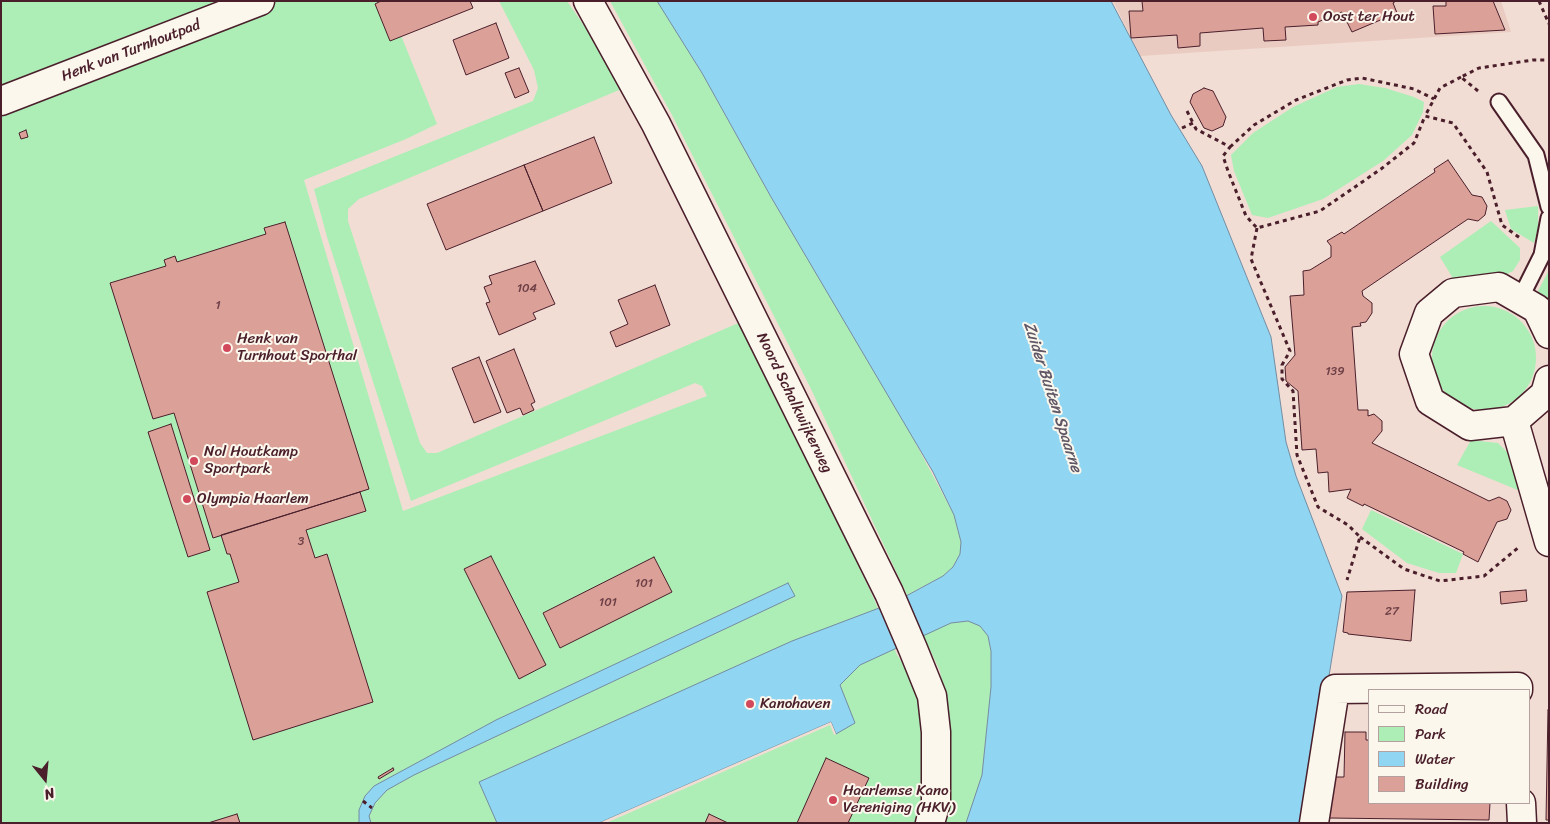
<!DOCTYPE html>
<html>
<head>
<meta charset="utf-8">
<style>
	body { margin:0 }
	#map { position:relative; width:1550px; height:824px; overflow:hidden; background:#f1ddd3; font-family:Sriracha,sans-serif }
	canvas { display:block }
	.frame { position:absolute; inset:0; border:2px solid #4a1f2b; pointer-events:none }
	.legend { position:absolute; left:1368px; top:689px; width:162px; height:115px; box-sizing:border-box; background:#fbf7ec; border:1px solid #b4a19f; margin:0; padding:6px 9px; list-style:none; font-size:15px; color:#4a1f2b }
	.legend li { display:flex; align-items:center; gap:10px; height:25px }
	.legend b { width:25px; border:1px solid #b4a19f }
	.north { position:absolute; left:20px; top:754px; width:50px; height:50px; -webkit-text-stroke:4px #fbf7ec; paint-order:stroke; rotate:163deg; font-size:14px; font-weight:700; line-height:20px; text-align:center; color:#4a1f2b }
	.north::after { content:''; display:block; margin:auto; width:18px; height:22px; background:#4a1f2b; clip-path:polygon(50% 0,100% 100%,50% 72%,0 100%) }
</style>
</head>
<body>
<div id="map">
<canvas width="1550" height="824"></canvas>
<div class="frame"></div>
<ul class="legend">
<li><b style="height:6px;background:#fbf7ec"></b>Road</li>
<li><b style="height:14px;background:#adeeb7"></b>Park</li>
<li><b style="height:14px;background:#90d5f1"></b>Water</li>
<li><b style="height:14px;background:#dba199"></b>Building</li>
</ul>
<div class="north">N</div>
</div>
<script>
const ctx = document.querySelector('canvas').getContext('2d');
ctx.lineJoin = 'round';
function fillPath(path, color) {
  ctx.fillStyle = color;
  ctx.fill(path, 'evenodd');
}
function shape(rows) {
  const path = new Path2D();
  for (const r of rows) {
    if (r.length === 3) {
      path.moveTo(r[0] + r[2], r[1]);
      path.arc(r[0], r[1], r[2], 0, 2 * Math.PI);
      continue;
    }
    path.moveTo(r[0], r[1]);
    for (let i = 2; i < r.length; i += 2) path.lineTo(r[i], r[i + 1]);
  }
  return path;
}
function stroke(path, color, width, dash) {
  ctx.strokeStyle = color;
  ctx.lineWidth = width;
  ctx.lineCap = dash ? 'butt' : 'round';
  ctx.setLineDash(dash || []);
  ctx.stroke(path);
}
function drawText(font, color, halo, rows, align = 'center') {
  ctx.font = font + ' Sriracha,sans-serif';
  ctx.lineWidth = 4;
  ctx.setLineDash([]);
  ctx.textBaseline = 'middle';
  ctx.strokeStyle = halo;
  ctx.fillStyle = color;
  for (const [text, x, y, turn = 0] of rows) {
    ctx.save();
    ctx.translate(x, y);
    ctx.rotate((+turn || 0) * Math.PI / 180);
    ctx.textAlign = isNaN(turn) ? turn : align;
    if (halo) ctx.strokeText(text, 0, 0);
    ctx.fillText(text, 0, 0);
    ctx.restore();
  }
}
fillPath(shape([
	[1113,1,1501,1,1511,32,1140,56]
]), '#eacbc2');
fillPath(shape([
	[1,1,387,1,437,124,406,139,304,180,403,511,707,396,702,386,695,383,411,501,327,237,314,189,533,101,538,88,534,70,499,1,567,1,614,69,624,88,359,199,348,209,348,221,420,443,427,453,437,453,743,321,874,599,897,655,926,697,927,823,1,823],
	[610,1,657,1,659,3,702,73,771,197,909,431,954,515,961,542,960,554,953,567,943,576,907,595,811,389,672,115],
	[1359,84,1385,88,1414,97,1424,102,1423,112,1412,135,1383,161,1323,199,1268,218,1252,215,1234,171,1231,155,1253,133,1293,107,1337,87],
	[1538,206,1538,228,1534,243,1511,229,1505,210],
	[1491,221,1520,248,1520,260,1513,271,1503,276,1454,280,1440,257],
	[1549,270,1549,306,1537,293],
	[1484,358,52],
	[1471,440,1498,443,1518,463,1520,491,1457,465],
	[1371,510,1463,554,1456,573,1439,573,1407,563,1362,529],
	[969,621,980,626,988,636,991,651,991,687,982,775,966,823,944,823,950,793,950,754,947,713,940,671,923,635,951,623]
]), '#adeeb7');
const water = shape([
	[657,1,1111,1,1171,115,1202,166,1271,337,1286,442,1296,476,1342,596,1305,823,966,823,982,775,991,687,991,651,988,636,980,626,968,621,951,623,860,665,840,685,855,723,836,734,831,722,599,823,497,823,479,782,792,641,895,602,943,576,953,567,960,554,961,542,954,515,933,472,771,197,702,73,657,1],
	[788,583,795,596,414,775,387,790,375,803,369,816,371,823,359,823,359,810,365,796,374,786,496,720,788,583]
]);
fillPath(water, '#90d5f1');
stroke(water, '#748ca2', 1);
fillPath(shape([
	[831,722,836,734,834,735,830,725,606,823,599,823]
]), '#f1ddd3');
const building = shape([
	[381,1,470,1,473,8,390,41,375,4,381,1],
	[1142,1,1396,1,1393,3,1397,13,1352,32,1342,12,1318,22,1318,25,1285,27,1286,40,1264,41,1263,28,1200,33,1200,46,1178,48,1177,35,1131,38,1129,11,1143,11,1142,1],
	[1446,1,1493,1,1505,30,1435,34,1433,6,1446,6,1446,1],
	[496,23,509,58,466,75,453,40,496,23],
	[519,68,529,92,515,98,505,73,519,68],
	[1204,88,1213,91,1226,117,1223,126,1212,131,1204,128,1190,102,1193,94,1204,88],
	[26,130,28,137,21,139,19,133,26,130],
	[594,137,612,183,543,211,524,165,594,137],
	[1448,160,1472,195,1482,197,1487,206,1485,215,1478,221,1468,219,1362,291,1363,296,1372,303,1372,313,1366,322,1360,323,1361,326,1352,327,1358,410,1368,410,1368,416,1374,414,1382,421,1382,431,1372,443,1489,501,1499,497,1507,501,1511,510,1507,519,1497,522,1478,562,1463,554,1464,552,1364,504,1363,506,1347,498,1351,489,1329,492,1328,472,1318,473,1316,449,1302,450,1298,391,1286,381,1285,367,1295,355,1290,296,1304,295,1303,271,1310,270,1331,257,1331,246,1327,241,1342,232,1344,234,1435,172,1434,169,1448,160],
	[524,165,543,211,446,250,427,204,524,165],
	[285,222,369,489,213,538,174,413,153,419,110,283,166,266,164,260,175,256,177,262,266,234,264,228,285,222],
	[535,261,555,304,533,313,536,319,499,335,486,303,490,302,484,287,492,284,489,276,535,261],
	[655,285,670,325,616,347,610,332,628,324,618,300,655,285],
	[514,349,535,402,531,404,534,410,523,415,520,408,507,413,486,361,514,349],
	[479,357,501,412,474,423,452,368,479,357],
	[171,424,210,550,188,557,148,432,171,424],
	[360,492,366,511,306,530,315,558,327,554,373,702,253,740,207,592,239,582,230,554,227,554,221,535,360,492],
	[491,556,546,665,519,679,464,569,491,556],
	[654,557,672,592,560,648,543,613,654,557],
	[1415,590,1411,641,1348,634,1348,633,1343,632,1347,592,1415,590],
	[1526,590,1527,601,1501,604,1500,592,1526,590],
	[1548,710,1549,710,1549,820,1546,820,1548,710],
	[1345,732,1366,732,1366,740,1369,740,1369,803,1490,803,1489,820,1329,818,1329,777,1344,777,1345,732],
	[826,758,869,778,848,823,797,823,826,758],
	[393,768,394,770,379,779,378,777,393,768],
	[237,814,240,823,208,823,237,814],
	[709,814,728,823,705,823,709,814]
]);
fillPath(building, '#dba199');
stroke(building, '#4a1f2b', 1);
const lane = shape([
	[1499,102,1536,155,1549,207],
	[1520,299,1542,255,1549,218]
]);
const street = shape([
	[588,1,656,124,889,593,913,649,932,696,936,732,936,802,930,823],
	[1,101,260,1],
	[1549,334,1537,309,1499,287,1453,293,1429,313,1414,354,1430,401,1470,426,1514,421,1545,394,1549,380],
	[1514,421,1549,542],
	[1521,803,1522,823],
	[1314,823,1335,689,1518,687,1518,690]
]);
stroke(lane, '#4a1f2b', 19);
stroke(street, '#4a1f2b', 31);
stroke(shape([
	[1539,1,1549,24],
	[1461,77,1440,88,1425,116,1453,123,1487,172,1502,225,1520,238],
	[1478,91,1461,77,1479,68,1533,60,1549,60],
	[1187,111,1193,123],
	[1182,128,1193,123,1196,129,1230,147,1223,156,1228,171,1246,216,1257,228,1320,211,1381,169,1414,143,1425,116],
	[1230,147,1254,125,1296,100,1347,80,1362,78,1414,89,1434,99],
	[1257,228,1251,259,1290,351,1282,365,1282,379,1293,391,1297,455,1318,507,1348,525,1360,537,1347,580],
	[1360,537,1404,569,1440,581,1484,576,1519,547],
	[363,801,372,808]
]), '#4a1f2b', 3, [4, 4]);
stroke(lane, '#fbf7ec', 15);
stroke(street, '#fbf7ec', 28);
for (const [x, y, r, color] of [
	[1313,17,5,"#d1495b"],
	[227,348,5,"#d1495b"],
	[194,461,5,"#d1495b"],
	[187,499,5,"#d1495b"],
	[750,704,5,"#d1495b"],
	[833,800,5,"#d1495b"]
]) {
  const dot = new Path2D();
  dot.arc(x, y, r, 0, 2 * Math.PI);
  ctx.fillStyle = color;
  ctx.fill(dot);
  stroke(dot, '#fbf7ec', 2);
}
drawText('12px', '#6e4046', null, [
	["104",527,289],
	["1",218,306],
	["139",1335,372],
	["3",301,542],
	["101",644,584],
	["101",608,603],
	["27",1392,612]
]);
drawText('15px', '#4a1f2b', '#fbf7ec', [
	["Oost ter Hout",1323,17],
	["Henk van",237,339],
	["Turnhout Sporthal",237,356],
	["Nol Houtkamp",204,452],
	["Sportpark",204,469],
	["Olympia Haarlem",197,499],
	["Kanohaven",760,704],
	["Haarlemse Kano",843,791],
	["Vereniging (HKV)",843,808]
], 'left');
drawText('15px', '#4a1f2b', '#fbf7ec', [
	["Henk van Turnhoutpad",131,51,-21],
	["Noord Schalkwijkerweg",794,403,64]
]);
drawText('italic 16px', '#5f5666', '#fbf7ec', [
	["Zuider Buiten Spaarne",1052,397,72]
]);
</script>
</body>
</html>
